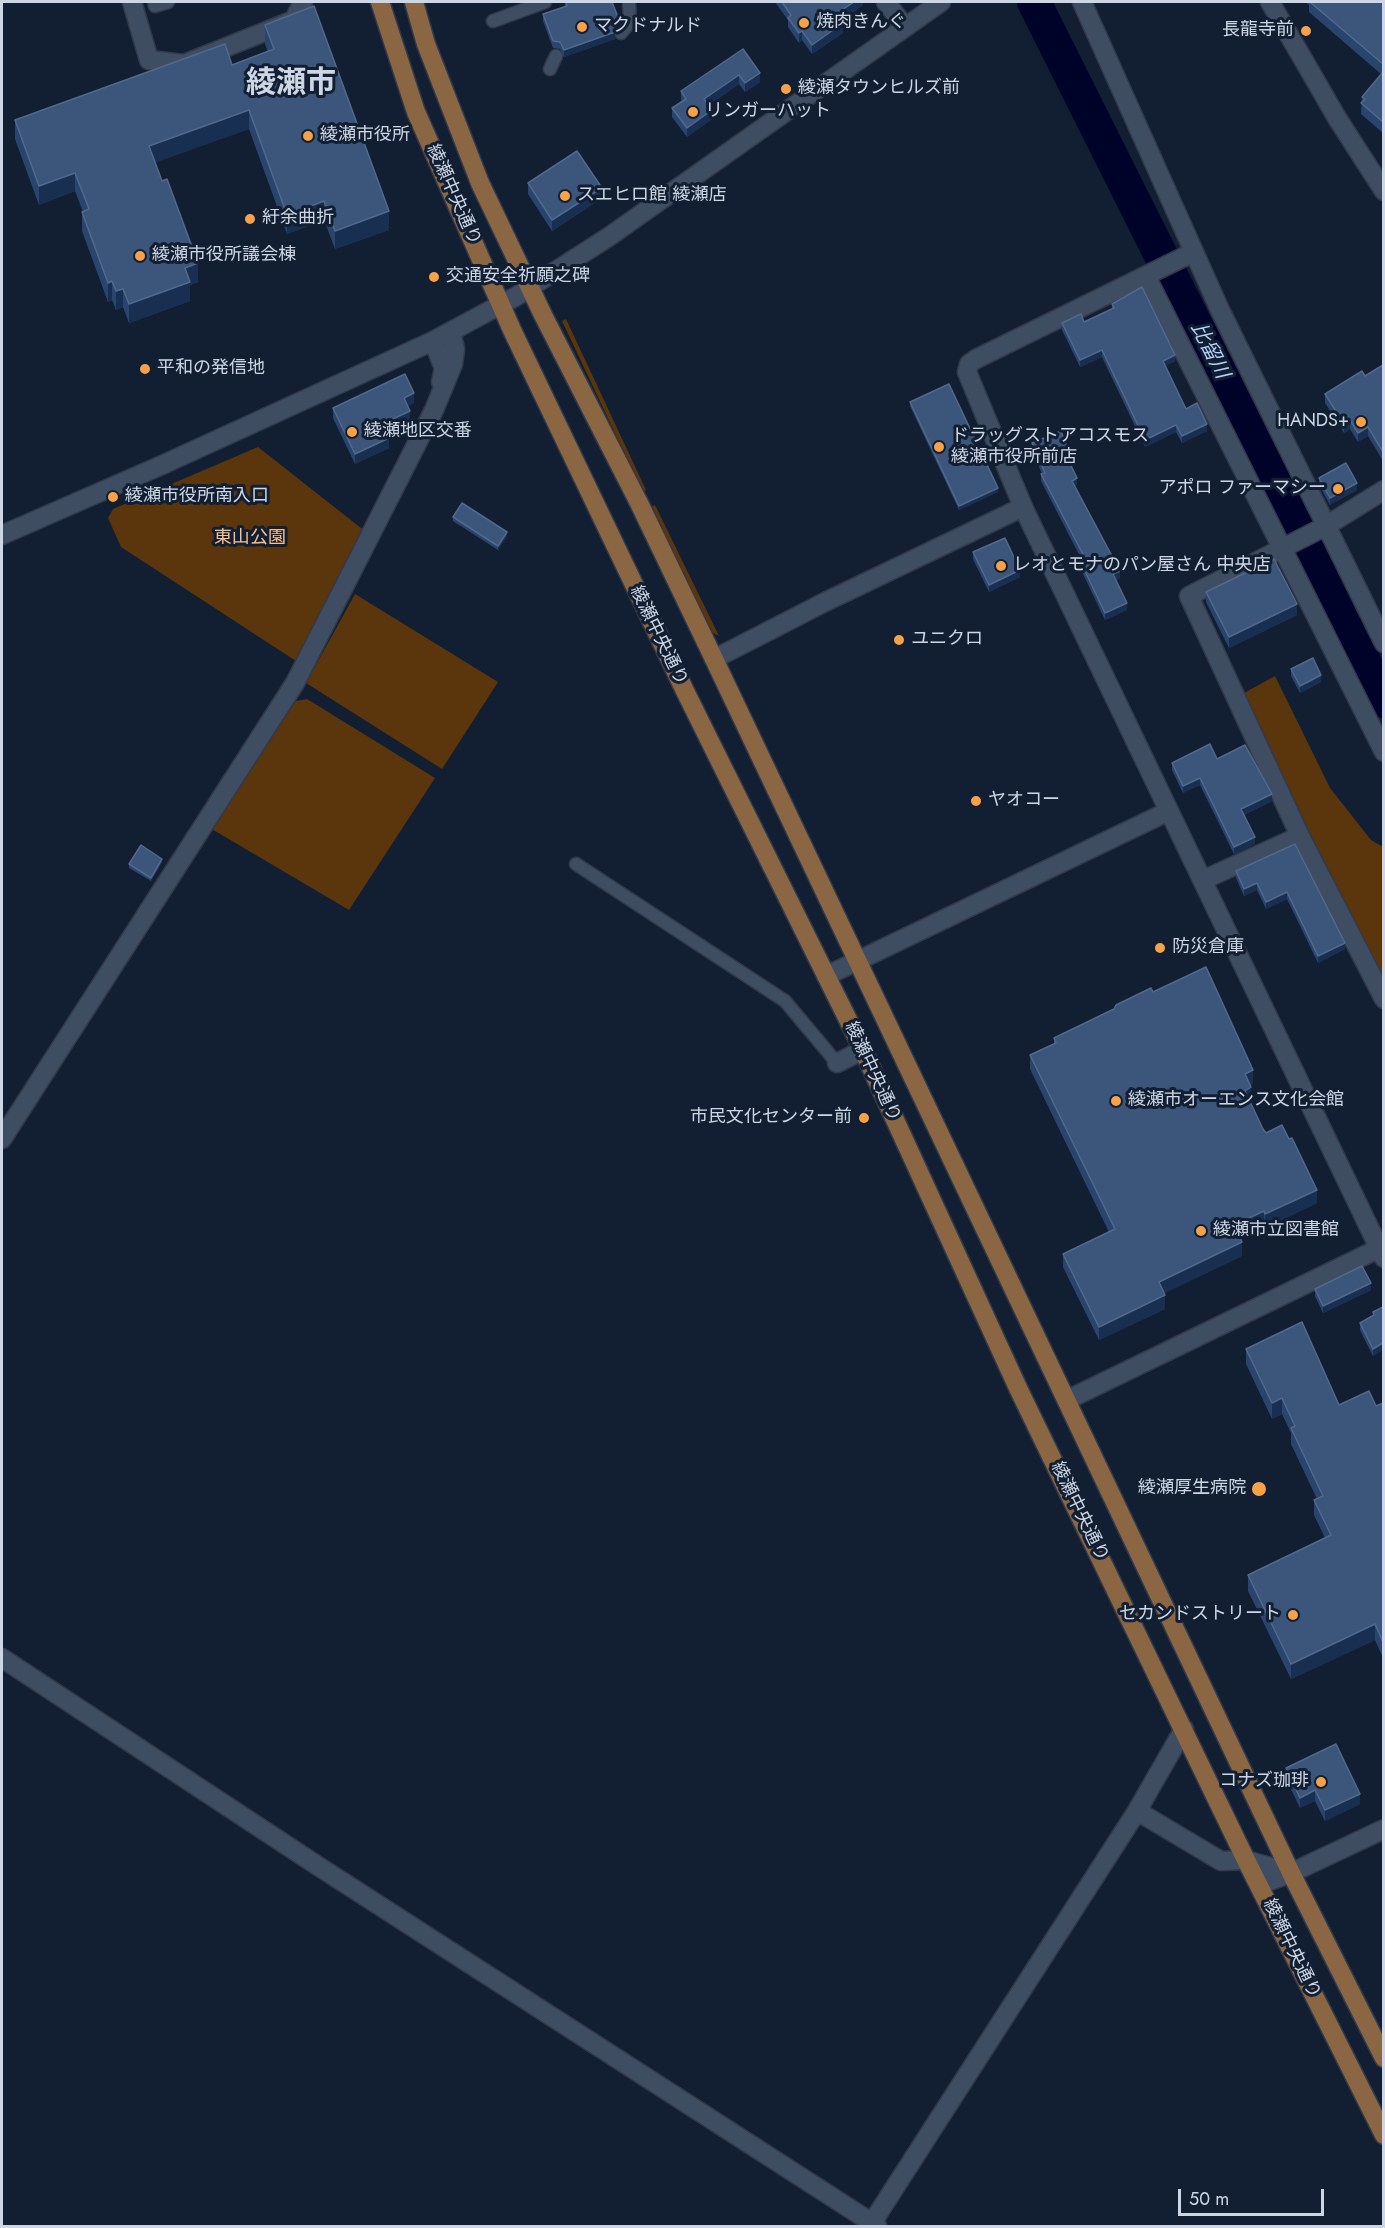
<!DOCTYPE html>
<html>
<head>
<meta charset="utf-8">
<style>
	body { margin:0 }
	#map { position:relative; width:1385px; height:2228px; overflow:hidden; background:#121f32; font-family:Jost,sans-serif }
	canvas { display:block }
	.frame { position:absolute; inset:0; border:3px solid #cdd6e4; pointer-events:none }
	.scale { position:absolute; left:1178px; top:2189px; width:146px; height:27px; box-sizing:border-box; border:3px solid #cdd6e4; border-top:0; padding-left:8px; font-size:18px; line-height:21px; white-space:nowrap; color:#cdd6e4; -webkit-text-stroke:4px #121f32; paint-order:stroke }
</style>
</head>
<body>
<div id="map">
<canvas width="1385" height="2228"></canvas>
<div class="frame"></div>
<div class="scale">50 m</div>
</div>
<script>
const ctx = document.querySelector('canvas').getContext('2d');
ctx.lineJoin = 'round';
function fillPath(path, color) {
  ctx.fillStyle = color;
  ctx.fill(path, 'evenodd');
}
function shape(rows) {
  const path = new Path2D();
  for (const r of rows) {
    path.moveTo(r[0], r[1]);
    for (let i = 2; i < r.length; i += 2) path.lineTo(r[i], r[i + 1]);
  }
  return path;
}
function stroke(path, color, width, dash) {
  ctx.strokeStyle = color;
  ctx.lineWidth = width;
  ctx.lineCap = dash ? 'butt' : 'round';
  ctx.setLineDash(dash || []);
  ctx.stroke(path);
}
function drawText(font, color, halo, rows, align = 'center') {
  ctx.font = font + ' Jost,"Noto Sans JP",sans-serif';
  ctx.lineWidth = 6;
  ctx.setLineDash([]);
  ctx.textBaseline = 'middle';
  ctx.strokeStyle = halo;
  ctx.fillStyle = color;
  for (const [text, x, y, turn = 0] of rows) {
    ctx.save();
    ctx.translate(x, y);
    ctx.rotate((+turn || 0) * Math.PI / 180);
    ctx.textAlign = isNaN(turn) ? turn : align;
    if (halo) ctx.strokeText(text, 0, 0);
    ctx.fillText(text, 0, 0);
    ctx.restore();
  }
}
fillPath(shape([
	[566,319,646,490,643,492,562,321],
	[258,447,366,532,296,661,121,547,108,518,113,509],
	[655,505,719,636,711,632,651,507],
	[355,594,498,682,442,769,306,683],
	[1275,676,1330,788,1371,840,1383,847,1383,983,1300,818,1244,693],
	[307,699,435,778,349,910,210,828,296,701]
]), '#5b350c');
stroke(shape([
	[1034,2,1384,701]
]), '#000329', 34);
const service = shape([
	[154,2,155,6,168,2],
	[493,21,545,2],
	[621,33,630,22,629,2],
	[550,69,556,56],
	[576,864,785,1001,837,1063]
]);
const pedestrian = shape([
	[132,2,149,60,184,64,294,20,303,2]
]);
const minor = shape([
	[886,2,905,27],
	[1082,2,1220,310,1384,643],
	[1194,252,976,359,969,364,967,372,1023,507,1379,1248],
	[1146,276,1384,752],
	[433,341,444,368,441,382],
	[1384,490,1326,526,1189,596,1300,836,1384,999],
	[714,659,825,602,1023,507],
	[1203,880,1300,836],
	[826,976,1169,811],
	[837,1063,863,1050],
	[2,1139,295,683,434,410,453,364,455,349,451,332],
	[1067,1400,1384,1246],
	[2,1658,318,1866,877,2226],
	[1137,1811,1184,1729],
	[870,2226,1137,1811,1221,1861,1246,1860,1291,1873]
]);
const tertiary = shape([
	[1270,2,1337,118,1384,191],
	[2,535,162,465,433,341,515,297,610,236,941,2],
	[1379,1248,1384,1258],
	[1259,1885,1291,1873,1384,1829]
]);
const primary = shape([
	[380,2,416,112,512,330,686,693,863,1050,1018,1388,1246,1860,1384,2135],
	[414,2,426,44,480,183,543,315,640,505,714,659,1291,1873,1384,2058]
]);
stroke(service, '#32394a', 15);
stroke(pedestrian, '#32394a', 21);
stroke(minor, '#32394a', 21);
stroke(tertiary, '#32394a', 21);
stroke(primary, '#32394a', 21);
stroke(service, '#3f4d63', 12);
stroke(pedestrian, '#3f4d63', 18);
stroke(minor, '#3f4d63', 18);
stroke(tertiary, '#3f4d63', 18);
stroke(primary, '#8b6642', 18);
fillPath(shape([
	[565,2,618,24,614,29,615,39,564,57,560,49,553,48,543,21,543,14,565,6],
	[775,2,863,2,863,5,841,21,843,33,812,54,802,40,799,43,788,27,788,20],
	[1305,2,1383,2,1383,133,1361,114,1362,97,1381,74,1309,12,1309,5],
	[265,25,389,230,335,249,324,220,287,234,249,129,155,162,198,282,190,285,190,301,129,323,123,307,116,310,112,300,108,302,82,231,82,212,83,212,75,191,39,205,15,139,15,120,232,65,268,52,265,44],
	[743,49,760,82,745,92,739,84,709,105,712,119,687,137,672,117,672,108,682,101,681,100,681,91],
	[528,183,602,198,552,231,528,194],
	[1112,304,1175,361,1165,366,1186,409,1207,431,1182,443,1176,432,1145,447,1102,357,1080,367,1062,330,1062,323,1084,322,1112,309],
	[1383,365,1383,461,1368,436,1358,442,1350,429,1344,433,1325,403,1325,394,1365,376],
	[910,402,998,492,959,510,910,406],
	[414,403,408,406,410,421,386,433,389,448,355,464,333,418,333,408],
	[1032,443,1068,456,1067,457,1077,485,1075,486,1120,578,1116,580,1127,610,1105,620,1083,574,1083,567,1085,566,1041,481,1041,474,1042,474,1032,450],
	[1319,478,1357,490,1330,505,1319,485],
	[453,517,507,536,498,550,453,521],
	[973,552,1020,577,989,592,973,559],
	[1206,592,1297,615,1229,648,1206,602],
	[1291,669,1321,682,1300,693,1291,676],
	[1217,759,1272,801,1244,815,1255,844,1234,854,1200,785,1183,793,1172,770,1172,763],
	[1295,844,1345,949,1318,963,1287,899,1266,909,1257,890,1244,896,1236,878,1236,871],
	[162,862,151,881,129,868,129,864],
	[1153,992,1253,1084,1250,1085,1251,1101,1250,1102,1263,1129,1317,1203,1265,1228,1264,1225,1240,1237,1242,1256,1164,1293,1165,1309,1099,1340,1063,1267,1063,1254,1109,1232,1030,1069,1030,1055,1054,1044,1054,1038],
	[1315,1289,1371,1290,1323,1313,1315,1296],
	[1383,1307,1383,1350,1373,1356,1360,1330,1360,1323,1373,1316,1373,1312],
	[1246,1349,1339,1405,1376,1406,1383,1403,1383,1658,1375,1640,1291,1679,1248,1591,1248,1575,1325,1538,1314,1515,1314,1500,1317,1499,1291,1444,1291,1433,1282,1414,1272,1419,1246,1364],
	[1286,1768,1360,1804,1325,1821,1315,1801,1300,1808,1286,1779]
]), '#29456e');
fillPath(shape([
	[854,2,863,2,863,5,836,24,836,14],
	[618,17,618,24,613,31,613,24],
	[843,23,843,33,812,54,812,45],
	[802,31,802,40,799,43,799,33],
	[615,32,615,39,564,57,564,50],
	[760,73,760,82,745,92,745,83],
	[739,75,739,84,704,108,704,99],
	[249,110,249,129,149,165,149,146],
	[712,110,712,119,687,137,687,128],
	[75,173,75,191,39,205,39,186],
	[602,188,602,198,552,231,552,220],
	[324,201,324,220,287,234,287,215],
	[389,211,389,230,335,249,335,231],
	[198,263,198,282,190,285,190,301,129,323,129,304,185,268],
	[112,281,112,300,108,302,108,283],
	[123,289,123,307,116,310,116,291],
	[1102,350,1102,357,1080,367,1080,360],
	[1175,355,1175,361,1163,367,1163,361],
	[414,393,414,403,404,408,404,398],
	[410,411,410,421,382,435,382,424],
	[1350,420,1350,429,1344,433,1344,424],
	[1207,424,1207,431,1182,443,1182,436],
	[1176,425,1176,432,1145,447,1145,440],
	[1368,427,1368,436,1358,442,1358,433],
	[389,438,389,448,355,464,355,454],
	[1068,449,1068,456,1064,458,1064,451],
	[1077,478,1077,485,1072,488,1072,481],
	[1357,483,1357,490,1330,505,1330,498],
	[998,488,998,492,959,510,959,506],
	[507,532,507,536,498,550,498,546],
	[1020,570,1020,577,989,592,989,585],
	[1120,571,1120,578,1113,581,1113,574],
	[1127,603,1127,610,1105,620,1105,613],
	[1297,604,1297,615,1229,648,1229,637],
	[1321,675,1321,682,1300,693,1300,686],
	[1200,778,1200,785,1183,793,1183,786],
	[1272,794,1272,801,1241,816,1241,809],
	[1255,837,1255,844,1234,854,1234,847],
	[162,859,162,862,151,881,151,878],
	[1257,883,1257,890,1244,896,1244,889],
	[1287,892,1287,899,1266,909,1266,902],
	[1345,943,1345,949,1318,963,1318,956],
	[1253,1070,1253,1084,1245,1088,1245,1074],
	[1251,1087,1251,1101,1245,1105,1245,1091],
	[1317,1190,1317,1203,1265,1228,1265,1214],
	[1264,1211,1264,1225,1234,1239,1234,1225],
	[1242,1242,1242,1256,1159,1296,1159,1282],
	[1371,1283,1371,1290,1323,1313,1323,1306],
	[1165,1295,1165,1309,1099,1340,1099,1327],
	[1383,1343,1383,1350,1373,1356,1373,1349],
	[1282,1398,1282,1414,1272,1419,1272,1403],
	[1375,1624,1375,1640,1291,1679,1291,1664],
	[1315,1790,1315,1801,1300,1808,1300,1798],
	[1360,1794,1360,1804,1325,1821,1325,1810]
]), '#192f51');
const building = shape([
	[566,2,612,2,618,17,613,24,615,32,564,50,560,42,553,41,543,14,567,6,566,2],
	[782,2,854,2,836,14,843,23,812,45,802,31,799,33,788,18,791,15,782,2],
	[1310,2,1383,2,1383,64,1310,2],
	[314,6,389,211,335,231,324,201,287,215,249,110,149,146,162,181,167,179,198,263,185,268,190,282,129,304,123,289,116,291,112,281,108,283,82,212,89,209,75,173,39,186,15,120,225,44,232,65,274,49,265,25,314,6],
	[743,49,760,73,745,83,739,75,704,99,712,110,687,128,672,108,686,99,681,91,743,49],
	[1383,72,1383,122,1361,103,1365,99,1362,97,1383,72],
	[577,151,602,188,552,220,528,183,577,151],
	[1142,287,1175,355,1163,361,1186,409,1197,403,1207,424,1182,436,1176,425,1145,440,1102,350,1080,360,1062,323,1081,314,1084,322,1114,308,1112,304,1142,287],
	[1383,365,1383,452,1368,427,1358,433,1350,420,1344,424,1325,394,1362,371,1365,376,1383,365],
	[405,374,414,393,404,398,410,411,382,424,389,438,355,454,333,408,405,374],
	[949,384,998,488,959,506,910,402,949,384],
	[1061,431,1068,449,1064,451,1077,478,1072,481,1120,571,1113,574,1127,603,1105,613,1083,567,1088,564,1041,474,1045,473,1032,443,1061,431],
	[1346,463,1357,483,1330,498,1319,478,1346,463],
	[462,503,507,532,498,546,453,517,462,503],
	[1005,538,1020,570,989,585,973,552,1005,538],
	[1274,559,1297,604,1229,637,1206,592,1274,559],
	[1313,658,1321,675,1300,686,1291,669,1313,658],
	[1210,744,1217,759,1245,745,1272,794,1241,809,1255,837,1234,847,1200,778,1183,786,1172,763,1210,744],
	[1295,844,1345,943,1318,956,1287,892,1266,902,1257,883,1244,889,1236,871,1295,844],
	[141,845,162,859,151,878,129,864,141,845],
	[1206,967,1253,1070,1245,1074,1251,1087,1245,1091,1263,1129,1266,1133,1282,1125,1289,1139,1292,1138,1317,1190,1265,1214,1264,1211,1234,1225,1242,1242,1159,1282,1165,1295,1099,1327,1063,1254,1115,1229,1030,1055,1056,1043,1054,1038,1114,1009,1116,1005,1151,988,1153,992,1206,967],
	[1362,1266,1371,1283,1323,1306,1315,1289,1362,1266],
	[1383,1307,1383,1343,1373,1349,1360,1323,1374,1315,1373,1312,1383,1307],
	[1302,1322,1339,1405,1369,1391,1376,1406,1383,1403,1383,1642,1375,1624,1291,1664,1248,1575,1331,1535,1314,1500,1323,1496,1291,1428,1295,1426,1282,1398,1272,1403,1246,1349,1302,1322],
	[1336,1744,1360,1794,1325,1810,1315,1790,1300,1798,1286,1768,1336,1744]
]);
fillPath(building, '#3b557b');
stroke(building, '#52698b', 1.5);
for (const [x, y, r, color] of [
	[804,23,6,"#f7a149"],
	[582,27,6,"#f7a149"],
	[1306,31,6,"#f7a149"],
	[786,89,6,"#f7a149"],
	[693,112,6,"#f7a149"],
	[308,136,6,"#f7a149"],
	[565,196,6,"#f7a149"],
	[250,219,6,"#f7a149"],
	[140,256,6,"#f7a149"],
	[434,277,6,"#f7a149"],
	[145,369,6,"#f7a149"],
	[1361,422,6,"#f7a149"],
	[352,432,6,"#f7a149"],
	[939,447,6,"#f7a149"],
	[1338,489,6,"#f7a149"],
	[113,497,6,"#f7a149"],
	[1001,566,6,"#f7a149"],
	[899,640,6,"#f7a149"],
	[976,801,6,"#f7a149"],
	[1160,948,6,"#f7a149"],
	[1116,1101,6,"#f7a149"],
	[864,1118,6,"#f7a149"],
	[1201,1231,6,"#f7a149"],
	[1259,1489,8,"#f7a149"],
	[1293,1615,6,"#f7a149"],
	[1321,1782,6,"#f7a149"]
]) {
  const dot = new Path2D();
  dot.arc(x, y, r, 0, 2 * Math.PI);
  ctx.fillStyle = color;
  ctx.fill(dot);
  stroke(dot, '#121f32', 2);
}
drawText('18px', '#cdd6e4', '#121f32', [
	["焼肉きんぐ",816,23],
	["マクドナルド",594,27],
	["長龍寺前",1294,31,"right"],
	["綾瀬タウンヒルズ前",798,89],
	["リンガーハット",705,112],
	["綾瀬市役所",320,136],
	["スエヒロ館 綾瀬店",577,196],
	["紆余曲折",262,219],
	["綾瀬市役所議会棟",152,256],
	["交通安全祈願之碑",446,277],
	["平和の発信地",157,369],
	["HANDS+",1349,422,"right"],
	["綾瀬地区交番",364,432],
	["ドラッグストアコスモス",951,437],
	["綾瀬市役所前店",951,458],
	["アポロ ファーマシー",1326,489,"right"],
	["綾瀬市役所南入口",125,497],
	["レオとモナのパン屋さん 中央店",1013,566],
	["ユニクロ",911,640],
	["ヤオコー",988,801],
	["防災倉庫",1172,948],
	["綾瀬市オーエンス文化会館",1128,1101],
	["市民文化センター前",852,1118,"right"],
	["綾瀬市立図書館",1213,1231],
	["綾瀬厚生病院",1246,1489,"right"],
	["セカンドストリート",1281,1615,"right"],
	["コナズ珈琲",1309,1782,"right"]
], 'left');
drawText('18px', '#cdd6e4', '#121f32', [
	["綾瀬中央通り",453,195,66],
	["綾瀬中央通り",658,636,64],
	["綾瀬中央通り",872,1072,65],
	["綾瀬中央通り",1079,1512,64],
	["綾瀬中央通り",1291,1949,64]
]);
drawText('18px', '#f8c18e', '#121f32', [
	["東山公園",250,539]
]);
drawText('italic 20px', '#b4d0fb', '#121f32', [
	["比留川",1209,351,63]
]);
drawText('bold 30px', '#cdd6e4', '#121f32', [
	["綾瀬市",291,85]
]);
</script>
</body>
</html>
